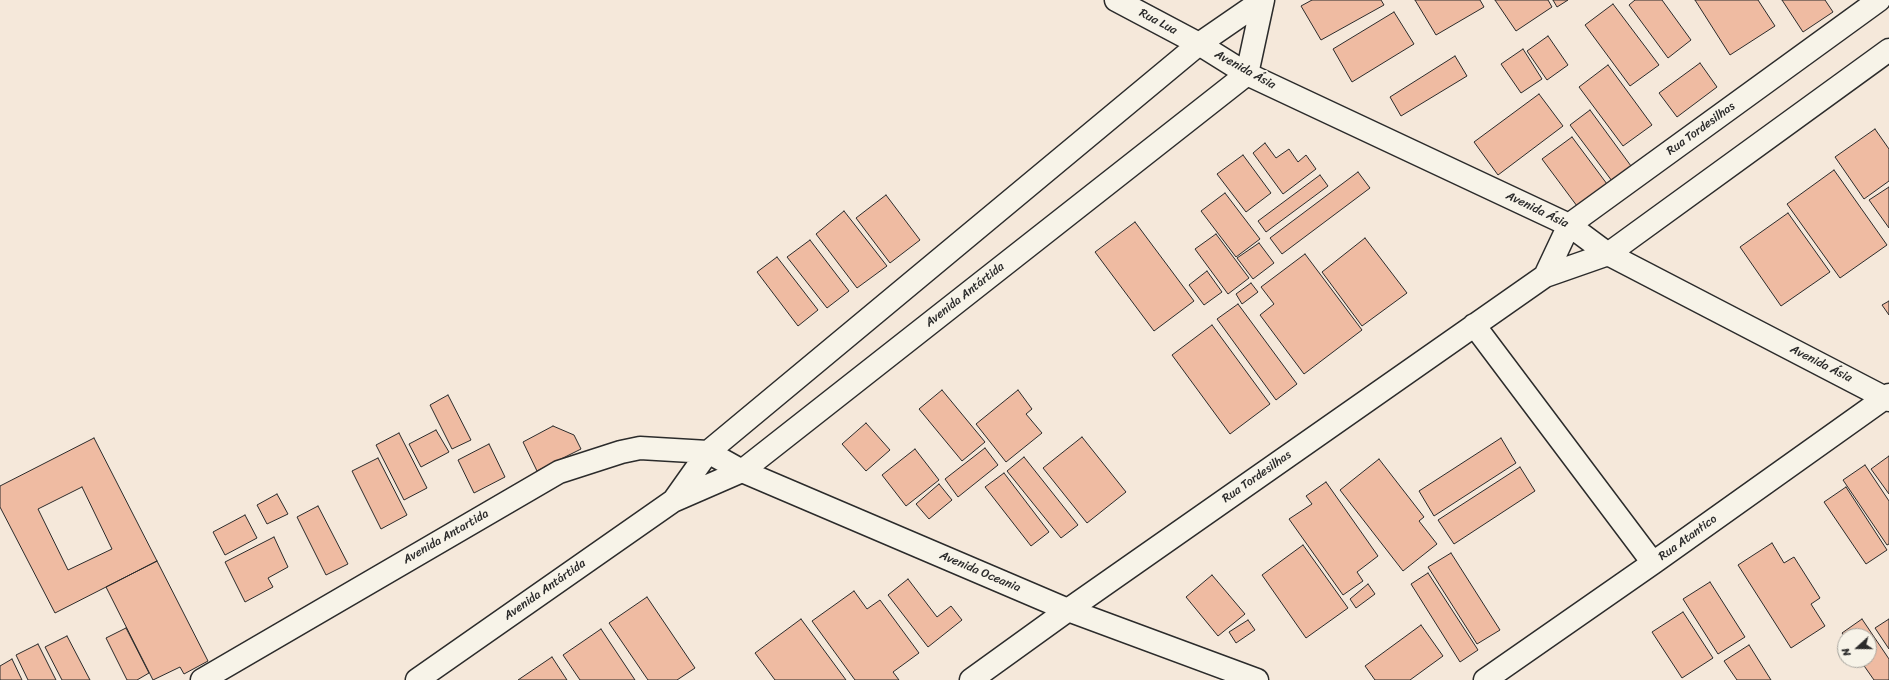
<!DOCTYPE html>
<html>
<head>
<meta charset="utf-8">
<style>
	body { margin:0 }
	#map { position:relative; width:1889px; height:680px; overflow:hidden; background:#f5e8da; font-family:Sriracha,sans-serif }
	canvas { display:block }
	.north { position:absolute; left:1837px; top:628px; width:40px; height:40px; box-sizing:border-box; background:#f7f3e8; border:1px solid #a5a39c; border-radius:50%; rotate:249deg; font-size:11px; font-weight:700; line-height:16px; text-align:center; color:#2b2b2b }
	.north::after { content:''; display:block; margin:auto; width:14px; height:18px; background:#2b2b2b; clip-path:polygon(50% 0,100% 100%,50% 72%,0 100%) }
</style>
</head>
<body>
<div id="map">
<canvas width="1889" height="680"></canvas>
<div class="north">N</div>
</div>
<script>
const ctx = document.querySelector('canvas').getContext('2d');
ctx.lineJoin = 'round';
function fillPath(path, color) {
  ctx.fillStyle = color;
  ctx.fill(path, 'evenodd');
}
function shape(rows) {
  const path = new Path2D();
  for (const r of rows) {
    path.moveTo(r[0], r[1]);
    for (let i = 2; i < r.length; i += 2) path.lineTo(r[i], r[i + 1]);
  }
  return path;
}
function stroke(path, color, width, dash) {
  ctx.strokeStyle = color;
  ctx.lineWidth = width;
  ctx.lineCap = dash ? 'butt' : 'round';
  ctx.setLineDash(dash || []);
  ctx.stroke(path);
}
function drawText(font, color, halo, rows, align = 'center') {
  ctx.font = font + ' Sriracha,sans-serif';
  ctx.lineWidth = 4;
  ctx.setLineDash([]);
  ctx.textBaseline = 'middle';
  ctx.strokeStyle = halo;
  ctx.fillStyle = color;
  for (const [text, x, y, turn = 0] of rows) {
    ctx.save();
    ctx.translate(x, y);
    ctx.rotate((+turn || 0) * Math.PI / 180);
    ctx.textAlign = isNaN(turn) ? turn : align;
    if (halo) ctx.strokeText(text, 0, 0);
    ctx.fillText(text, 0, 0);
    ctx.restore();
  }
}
const building = shape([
	[1312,0,1381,0,1384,5,1321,40,1301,6,1312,0],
	[1415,0,1480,0,1484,7,1436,35,1415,0],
	[1495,0,1548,0,1552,7,1516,31,1495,0],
	[1553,0,1568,0,1557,7,1553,0],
	[1635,0,1662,0,1691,40,1668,58,1629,5,1635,0],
	[1695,0,1758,0,1775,26,1730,55,1695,0],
	[1782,0,1825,0,1833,12,1803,32,1782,0],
	[1613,4,1659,65,1630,86,1585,25,1613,4],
	[1394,12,1414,44,1352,82,1333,49,1394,12],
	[1548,36,1568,65,1547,80,1527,51,1548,36],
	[1523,49,1542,79,1521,93,1501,64,1523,49],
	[1455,56,1467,76,1401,116,1390,97,1455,56],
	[1700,63,1717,87,1677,117,1659,93,1700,63],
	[1608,65,1652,125,1623,146,1579,87,1608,65],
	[1539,94,1563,126,1498,175,1474,142,1539,94],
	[1590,110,1631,166,1612,181,1570,125,1590,110],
	[1875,129,1889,149,1889,181,1864,199,1835,157,1875,129],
	[1572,137,1607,184,1577,206,1542,159,1572,137],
	[1265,143,1276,158,1289,149,1298,162,1306,155,1316,169,1283,194,1253,153,1265,143],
	[1243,155,1271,193,1246,212,1217,174,1243,155],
	[1834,170,1887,245,1840,278,1787,204,1834,170],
	[1358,172,1370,188,1282,254,1270,238,1358,172],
	[1320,175,1328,186,1266,232,1258,221,1320,175],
	[1889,187,1889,228,1869,200,1889,187],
	[1225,193,1260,239,1236,257,1201,211,1225,193],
	[886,195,920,240,890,263,856,218,886,195],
	[844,211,887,266,857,288,816,234,844,211],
	[1788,213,1830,272,1781,306,1740,247,1788,213],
	[1135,222,1194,301,1154,331,1095,252,1135,222],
	[1216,234,1249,278,1228,294,1195,249,1216,234],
	[1365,238,1407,293,1362,326,1322,272,1365,238],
	[810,240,849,291,827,308,787,257,810,240],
	[1259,243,1274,263,1253,279,1237,258,1259,243],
	[1305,254,1362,330,1304,374,1260,315,1274,304,1261,287,1305,254],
	[777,257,818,310,798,326,757,272,777,257],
	[1207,271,1222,292,1204,305,1189,285,1207,271],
	[1251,283,1258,292,1242,304,1236,294,1251,283],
	[1889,301,1889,315,1882,305,1889,301],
	[1238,304,1297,384,1276,400,1217,319,1238,304],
	[1212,325,1270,404,1230,434,1172,355,1212,325],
	[942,390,985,442,962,461,919,409,942,390],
	[1018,390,1032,409,1026,414,1042,433,1006,462,976,424,1018,390],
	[448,395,471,440,452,449,430,405,448,395],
	[866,423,890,450,866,471,842,444,866,423],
	[553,426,574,435,581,449,537,471,523,442,553,426],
	[436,430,449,452,421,467,409,444,436,430],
	[399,433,427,488,404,500,376,445,399,433],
	[1082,437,1126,492,1087,523,1043,468,1082,437],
	[94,438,157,561,55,613,0,507,0,486,94,438],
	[82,487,112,549,68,570,38,509,82,487],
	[1501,438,1516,463,1434,516,1419,491,1501,438],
	[489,444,505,477,474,493,458,460,489,444],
	[985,448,998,465,958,497,945,479,985,448],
	[915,449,939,480,906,506,882,475,915,449],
	[1889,456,1889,494,1871,469,1889,456],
	[1024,457,1078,525,1061,538,1007,471,1024,457],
	[378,458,407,515,381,529,352,471,378,458],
	[1379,459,1424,517,1419,521,1437,544,1403,571,1340,490,1379,459],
	[1865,465,1889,501,1889,544,1887,545,1843,480,1865,465],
	[1520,467,1535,491,1454,544,1438,520,1520,467],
	[1004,473,1049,532,1031,546,985,487,1004,473],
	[1326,482,1378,556,1357,572,1363,581,1343,595,1289,519,1312,504,1306,496,1326,482],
	[939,484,952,500,929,519,916,504,939,484],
	[1846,487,1887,550,1866,564,1824,502,1846,487],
	[277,494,288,514,267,524,257,505,277,494],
	[318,506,348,564,326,575,297,517,318,506],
	[245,515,257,538,225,555,213,532,245,515],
	[274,537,288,567,268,578,273,587,245,602,225,562,274,537],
	[1772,543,1784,563,1794,557,1820,598,1811,604,1825,626,1791,648,1738,565,1772,543],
	[1303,545,1348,608,1306,638,1262,575,1303,545],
	[1451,553,1500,630,1477,644,1428,567,1451,553],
	[157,561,208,661,184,674,180,667,153,680,106,587,157,561],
	[1428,573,1478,650,1460,662,1411,584,1428,573],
	[1212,575,1245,614,1218,636,1186,597,1212,575],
	[908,579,937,617,951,606,962,620,928,647,888,595,908,579],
	[1710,582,1745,637,1718,654,1683,599,1710,582],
	[1368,584,1375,594,1356,608,1350,599,1368,584],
	[854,591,867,609,880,600,919,653,893,672,899,680,855,680,812,621,854,591],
	[647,597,695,668,677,680,648,680,609,623,647,597],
	[1683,612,1713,658,1682,678,1652,632,1683,612],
	[801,619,846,680,775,680,755,653,801,619],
	[1862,619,1889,659,1889,680,1874,680,1860,660,1869,660,1869,636,1845,636,1845,637,1842,633,1862,619],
	[1889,619,1889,649,1875,628,1889,619],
	[1248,620,1255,630,1236,643,1229,632,1248,620],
	[1421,625,1443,656,1410,680,1375,680,1365,666,1421,625],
	[126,628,149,673,137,680,127,680,106,638,126,628],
	[601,629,635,680,580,680,563,655,601,629],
	[67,636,90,680,62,680,45,647,67,636],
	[38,644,56,680,28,680,16,655,38,644],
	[1749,645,1771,680,1737,680,1724,661,1749,645],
	[552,657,567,680,518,680,552,657],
	[12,659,22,680,0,680,0,666,12,659]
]);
fillPath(building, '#efbba2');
stroke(building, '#2b2b2b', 1);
const street = shape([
	[1116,0,1199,44,1247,74,1569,225,1608,254,1889,400],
	[1545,276,1569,225,1879,0],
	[1474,325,1653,563],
	[674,500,708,452,1199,44,1263,0],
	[202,680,559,472,621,452,640,448,708,452,742,471,1068,610,1257,680],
	[417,680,673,501,742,471,1247,74,1263,0],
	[971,680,1068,610,1545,276,1608,254,1889,50],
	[1485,680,1653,563,1889,395]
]);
stroke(street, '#2b2b2b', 25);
stroke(street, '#f7f3e8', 22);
drawText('12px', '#2b2b2b', '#f7f3e8', [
	["Rua Lua",1158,22,28],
	["Avenida Ásia",1245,70,29],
	["Rua Tordesilhas",1701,129,-36],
	["Avenida Ásia",1537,210,26],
	["Avenida Antártida",965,295,-38],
	["Avenida Ásia",1821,364,27],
	["Rua Tordesilhas",1257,477,-35],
	["Avenida Antartida",446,537,-30],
	["Rua Atantico",1688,538,-36],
	["Avenida Oceania",980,572,23],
	["Avenida Antártida",545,590,-35]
]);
</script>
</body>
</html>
